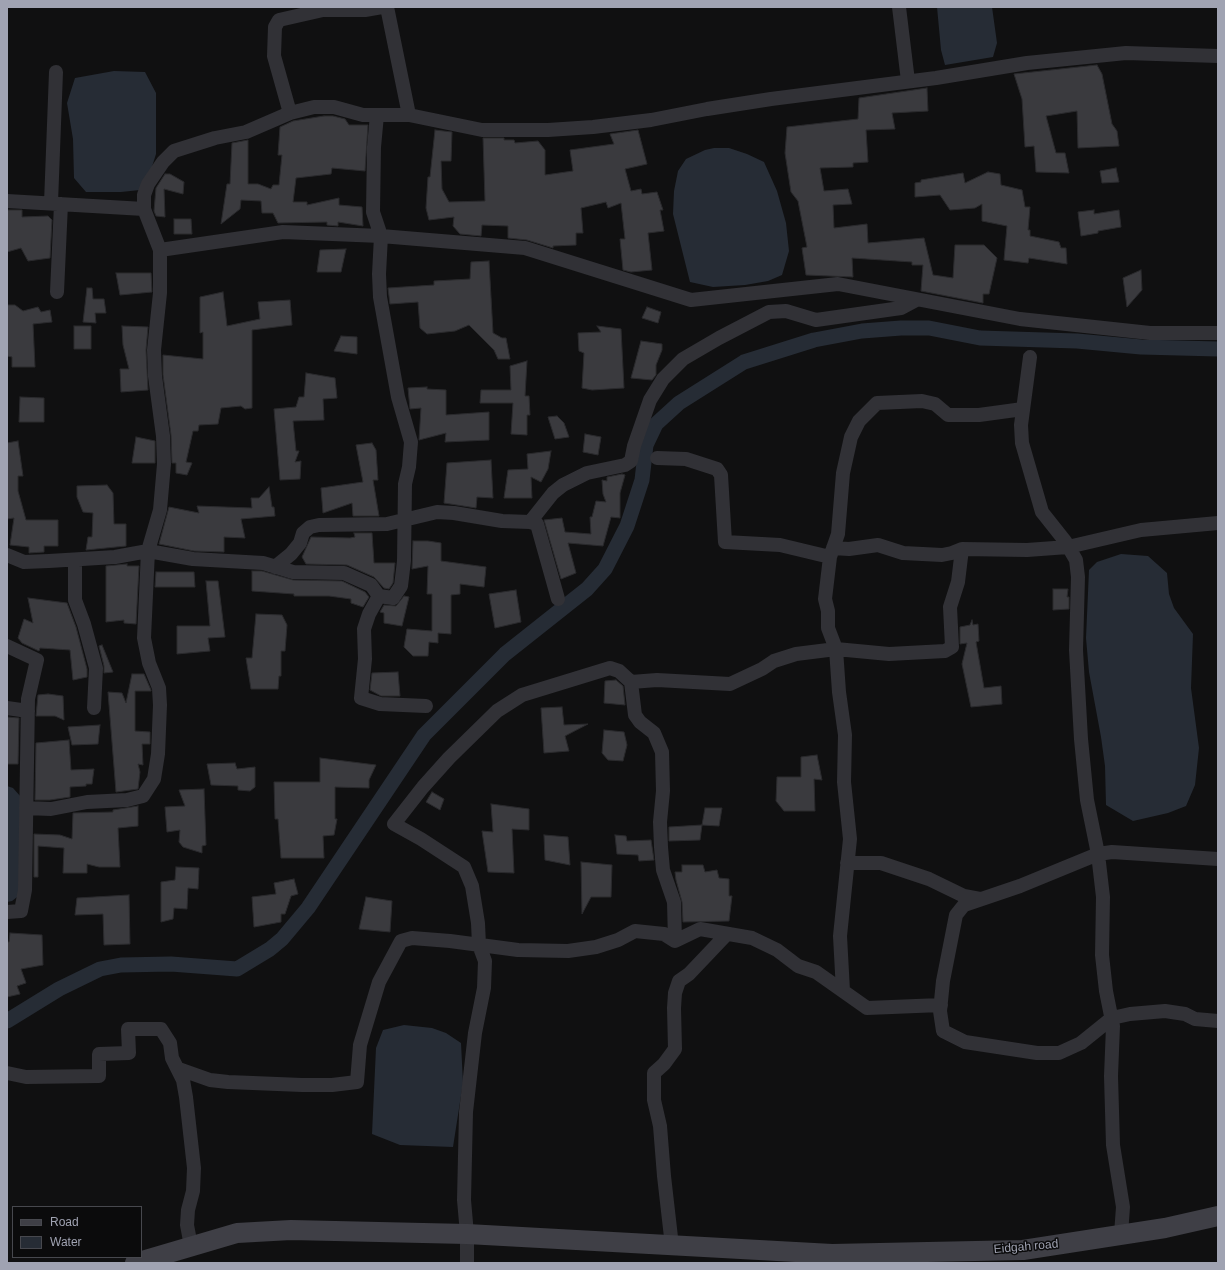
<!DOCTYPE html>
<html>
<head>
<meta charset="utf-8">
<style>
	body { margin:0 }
	#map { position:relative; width:1225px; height:1270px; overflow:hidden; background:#101011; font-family:Helvetica,sans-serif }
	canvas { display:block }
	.frame { position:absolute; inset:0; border:8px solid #a0a3b2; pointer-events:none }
	.legend { position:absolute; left:12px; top:1206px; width:130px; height:52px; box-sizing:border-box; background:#0b0b0c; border:1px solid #47484e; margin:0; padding:5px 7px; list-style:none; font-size:12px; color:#a0a3b2 }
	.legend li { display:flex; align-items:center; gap:8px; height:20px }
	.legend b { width:20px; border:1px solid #47484e }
</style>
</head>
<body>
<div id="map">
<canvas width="1225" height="1270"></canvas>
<div class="frame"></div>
<ul class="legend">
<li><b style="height:5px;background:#3f3f46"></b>Road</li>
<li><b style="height:11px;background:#262c35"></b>Water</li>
</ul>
</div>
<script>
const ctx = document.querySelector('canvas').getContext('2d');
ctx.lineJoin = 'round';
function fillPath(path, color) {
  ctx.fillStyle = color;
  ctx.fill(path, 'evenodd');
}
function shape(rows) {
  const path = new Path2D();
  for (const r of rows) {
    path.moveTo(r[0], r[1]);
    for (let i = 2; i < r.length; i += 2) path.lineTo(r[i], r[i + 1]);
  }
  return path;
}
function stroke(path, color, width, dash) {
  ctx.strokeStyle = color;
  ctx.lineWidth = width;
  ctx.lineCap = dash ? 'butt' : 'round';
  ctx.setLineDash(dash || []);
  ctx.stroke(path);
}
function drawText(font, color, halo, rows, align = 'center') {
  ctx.font = font + ' Helvetica,sans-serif';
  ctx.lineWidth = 3;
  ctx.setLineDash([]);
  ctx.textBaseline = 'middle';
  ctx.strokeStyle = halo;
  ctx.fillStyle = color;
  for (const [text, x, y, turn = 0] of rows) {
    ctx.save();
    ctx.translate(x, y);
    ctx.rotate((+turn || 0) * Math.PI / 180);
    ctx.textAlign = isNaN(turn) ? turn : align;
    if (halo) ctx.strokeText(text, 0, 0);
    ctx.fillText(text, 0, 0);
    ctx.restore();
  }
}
fillPath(shape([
	[937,7,992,7,997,43,993,57,945,65,941,50],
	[114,71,145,72,156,93,156,154,151,170,140,190,121,192,86,192,74,178,73,139,67,103,75,78],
	[714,148,729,148,747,154,764,162,777,191,786,223,789,251,782,275,768,281,745,285,713,287,690,282,673,214,674,191,678,171,686,159,705,150],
	[1121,554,1148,556,1167,573,1169,594,1174,608,1193,634,1191,688,1199,748,1195,785,1186,806,1168,813,1133,821,1106,805,1105,766,1101,737,1089,672,1086,638,1089,570,1097,562],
	[7,786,13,788,21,797,21,894,12,901,7,902],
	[404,1025,432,1028,446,1033,461,1043,463,1083,453,1147,400,1145,372,1134,376,1048,383,1030]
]), '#262c35');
stroke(shape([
	[7,1021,59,989,100,969,121,965,171,964,237,969,270,949,282,939,308,908,424,735,505,654,587,589,605,569,627,526,642,480,646,445,656,424,679,403,744,362,814,340,862,331,901,328,929,328,980,338,1077,341,1141,347,1218,349]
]), '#262c35', 15);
const building = shape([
	[1097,65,1102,74,1112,124,1117,131,1119,146,1078,148,1077,111,1046,116,1056,153,1065,153,1069,173,1036,172,1034,146,1025,147,1022,99,1014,74,1097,65],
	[927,88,928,111,892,113,895,129,866,130,868,162,853,163,853,167,820,168,824,191,848,189,852,204,833,205,834,228,867,224,868,243,924,238,933,275,953,278,955,245,984,245,997,258,989,294,983,294,983,303,921,291,923,265,912,265,912,262,852,258,853,277,806,275,802,248,807,247,798,201,791,192,785,153,787,127,858,119,859,98,927,88],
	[324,116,333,116,345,119,349,125,368,125,365,171,332,168,331,174,296,178,293,202,307,202,307,205,339,198,339,205,362,207,363,226,338,222,338,226,327,225,327,222,278,223,273,213,262,213,261,201,241,200,240,209,221,224,227,184,230,184,232,143,248,140,248,184,258,184,271,189,273,185,279,185,282,155,278,155,280,127,293,121,324,116],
	[435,130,452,132,451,161,441,161,442,189,449,202,485,201,483,138,504,138,504,140,514,140,515,143,538,141,545,150,545,175,573,171,570,150,614,144,610,134,638,130,647,164,625,169,631,191,641,189,642,194,657,192,663,210,660,210,664,231,648,233,652,270,631,272,623,270,620,239,625,239,621,203,608,208,606,202,581,208,583,233,576,233,576,245,553,246,553,248,527,240,508,238,508,226,482,225,481,236,460,234,453,226,454,217,429,220,426,208,428,177,430,177,435,130],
	[1116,168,1119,182,1102,183,1100,171,1116,168],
	[988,172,1000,174,1001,185,1022,190,1025,207,1030,207,1028,230,1030,230,1030,236,1059,242,1061,248,1066,248,1067,264,1029,258,1028,263,1004,260,1007,226,982,221,982,204,975,208,950,210,940,195,915,197,915,183,921,182,921,180,963,173,965,183,988,172],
	[165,174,170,174,184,182,183,194,164,189,165,217,156,216,154,211,156,188,165,174],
	[7,210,22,210,22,217,48,216,52,220,50,258,28,261,21,248,7,252,7,210],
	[1094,210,1094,214,1119,210,1121,227,1098,231,1098,233,1081,236,1078,212,1094,210],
	[174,219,191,219,192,234,174,234,174,219],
	[346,249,341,272,317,272,320,250,346,249],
	[489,261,493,333,502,338,506,338,510,359,498,359,494,350,469,325,455,331,427,334,420,328,418,302,390,304,388,288,434,285,434,281,470,279,471,262,489,261],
	[1141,270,1142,290,1127,307,1123,278,1141,270],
	[116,273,151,273,152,292,120,295,116,273],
	[87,288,92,288,93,299,104,299,106,313,95,313,96,323,83,322,87,288],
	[223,292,227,326,260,319,258,302,290,300,292,325,252,330,252,408,245,409,241,406,221,408,218,424,199,425,198,431,193,431,186,462,192,463,187,475,176,473,176,463,172,463,171,435,163,375,163,355,203,359,203,332,200,333,200,297,223,292],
	[7,305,15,305,23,311,38,307,41,312,50,310,52,322,33,324,35,367,12,367,12,357,7,356,7,305],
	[647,307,661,312,658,323,642,318,647,307],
	[74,326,91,326,91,349,74,349,74,326],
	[122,326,148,327,146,350,148,390,121,392,120,369,129,369,123,345,122,326],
	[597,326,621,329,624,388,592,390,582,388,584,353,579,351,578,333,601,332,597,326],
	[341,336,357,337,357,354,334,351,341,336],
	[641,341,662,344,662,350,656,365,656,375,652,380,631,378,641,341],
	[527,361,525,396,529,396,530,415,527,415,527,435,511,434,513,403,480,403,481,390,511,390,510,366,527,361],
	[306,373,335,378,337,398,323,399,324,420,293,421,296,451,299,451,295,462,301,461,300,479,280,480,274,409,296,407,299,397,304,397,306,373],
	[427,387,427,389,446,390,446,415,489,412,489,440,445,442,446,433,419,440,421,408,410,409,408,388,427,387],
	[20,397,44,398,44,422,19,422,20,397],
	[557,416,564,423,569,437,555,439,548,417,557,416],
	[585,434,601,437,598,455,583,452,585,434],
	[136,437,155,441,155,463,132,463,136,437],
	[18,441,23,476,18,476,18,491,26,520,58,520,58,546,44,546,44,552,29,553,29,547,10,545,14,518,7,519,7,443,18,441],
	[372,443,376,450,378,480,373,480,379,516,353,516,352,503,323,513,321,488,363,482,356,445,372,443],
	[551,451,548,469,541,482,531,477,532,498,504,498,508,470,528,469,527,454,551,451],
	[491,460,493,498,477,497,476,508,444,503,447,463,491,460],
	[622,474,625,475,620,493,620,518,611,517,603,546,568,543,576,573,561,579,544,520,562,518,565,532,591,534,590,517,592,517,596,501,606,502,603,494,602,480,607,481,607,477,622,474],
	[107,485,113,493,114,524,126,524,126,546,86,550,88,537,92,537,93,513,83,512,77,497,77,486,107,485],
	[269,487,272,507,274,507,275,516,241,519,245,538,224,537,224,552,194,551,159,544,169,507,199,513,197,506,252,508,251,498,259,498,269,487],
	[354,533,372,533,374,563,395,563,393,583,389,589,384,588,374,577,347,565,306,564,302,557,311,537,350,538,355,537,354,533],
	[413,541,428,541,441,543,441,561,486,567,484,587,460,584,460,594,451,595,451,634,438,633,438,643,429,642,428,656,413,656,404,647,407,629,432,631,432,594,427,594,428,566,412,569,413,541],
	[127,564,127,566,139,566,136,624,124,623,124,620,106,622,106,566,127,564],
	[252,571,262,571,293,580,342,581,365,592,369,597,363,607,351,603,351,599,329,596,294,596,294,594,252,591,252,571],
	[156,572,194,572,195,587,155,587,156,572],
	[206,581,218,581,225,637,208,638,210,651,177,654,177,626,210,626,206,581],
	[1053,589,1068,589,1067,597,1069,597,1069,609,1053,610,1053,589],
	[516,590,521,622,495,628,489,594,516,590],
	[404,596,409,597,402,626,384,623,384,613,380,612,384,605,396,606,404,596],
	[28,598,67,603,76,627,87,669,87,677,73,680,70,650,40,648,39,651,22,643,18,638,24,619,33,623,28,598],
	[256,614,282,615,287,625,285,651,281,651,281,676,279,676,278,689,251,689,246,658,252,658,256,614],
	[972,620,973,625,978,624,979,641,976,642,984,688,1001,686,1002,704,971,707,962,664,967,643,960,644,960,627,970,625,972,620],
	[102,645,113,672,104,673,104,666,99,646,102,645],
	[398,672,400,696,381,696,370,690,372,673,398,672],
	[132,674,144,674,151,690,151,691,135,691,135,731,150,732,150,744,142,744,143,765,138,764,140,772,138,789,116,792,108,692,122,693,126,703,132,674],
	[616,680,623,686,625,705,604,703,605,681,616,680],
	[48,694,63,696,64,720,55,716,36,716,38,695,48,694],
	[562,707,564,725,588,724,565,736,569,751,544,753,541,708,562,707],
	[7,717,19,718,18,764,7,764,7,717],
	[100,725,98,744,72,745,68,727,100,725],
	[604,730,624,732,627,745,623,761,608,760,602,753,604,730],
	[69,740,71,770,94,769,92,784,86,784,86,786,70,787,70,797,50,800,35,800,36,743,69,740],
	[817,755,822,780,814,779,815,811,784,811,776,801,777,777,801,777,801,757,817,755],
	[320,758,376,765,369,780,369,788,335,787,335,819,337,819,334,835,323,836,324,858,281,858,278,819,275,819,274,782,320,782,320,758],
	[235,763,237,769,255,767,255,787,250,791,238,790,238,786,211,785,207,764,235,763],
	[204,789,206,845,202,846,202,853,183,847,179,842,180,830,167,832,165,807,185,806,179,790,204,789],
	[432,792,444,799,440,810,426,802,432,792],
	[491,804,529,809,529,830,512,829,514,873,488,872,482,831,493,832,491,804],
	[138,806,138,826,118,828,120,867,99,867,87,864,87,873,63,873,64,848,38,846,38,877,34,877,34,834,60,835,72,839,73,813,113,812,113,810,138,806],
	[705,808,722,808,719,826,702,825,705,808],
	[702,825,700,840,669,841,669,827,702,825],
	[544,835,568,837,570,865,545,860,544,835],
	[615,835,626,836,627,841,651,840,654,860,639,861,638,855,617,854,615,835],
	[581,862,612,865,611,897,591,897,582,914,581,862],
	[682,865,703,865,705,872,717,870,719,878,729,879,729,896,732,896,729,921,683,922,682,902,676,880,675,872,682,872,682,865],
	[176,867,199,868,198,889,188,888,187,909,174,908,173,919,161,922,161,882,175,880,176,867],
	[294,879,298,894,291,896,285,914,281,914,281,922,254,927,252,897,276,894,274,883,294,879],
	[129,895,130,944,104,945,103,914,75,915,77,898,129,895],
	[366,897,392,901,390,932,359,929,366,897],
	[10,933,42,935,43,965,21,969,26,983,17,986,20,994,7,997,7,942,9,942,10,933]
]);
fillPath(building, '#3a3a3e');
stroke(building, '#2a2a2d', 1);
stroke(shape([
	[387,7,409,115],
	[899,7,908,81],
	[290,113,274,56,275,27,279,20,323,10,365,10,382,7],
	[377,115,374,147,373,212,381,236,379,274,380,297,398,397,411,442,409,467,405,484,404,561,401,586,393,598,379,596],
	[7,201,144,209,160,250,283,232,381,236,525,248,691,300,838,284,1020,319,1150,333,1218,333],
	[51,203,56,72],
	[144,209,144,195,148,184,163,162,174,151,215,138,246,132,290,113,314,107,334,107,363,115,409,115,482,130,548,130,593,127,651,120,707,109,771,99,936,78,1027,63,1126,53,1218,56],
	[57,292,61,204],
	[1030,357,1021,425,1022,443,1042,512,1065,541,1076,560,1078,577,1076,650,1081,739,1087,800,1098,854,1103,897,1102,955,1106,991,1113,1026,1111,1076,1113,1145,1123,1207,1121,1234],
	[657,458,686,459,717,469,721,475,725,542,780,545,830,557,838,534,843,473,851,437,859,421,877,403,922,401,935,404,948,415,979,415,1023,409],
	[530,522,537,524,558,599],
	[833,548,849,549,878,545,903,553,942,555,952,553,962,549],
	[7,555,24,562,49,561,115,557,148,551,193,559,263,563,293,572,344,573,371,585,379,596,369,614,364,629,365,659,361,698,380,704,426,706],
	[830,557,825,599,828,611,828,628,836,649,889,654,945,651,952,647,950,607,958,582,962,549,1027,550,1068,547,1141,530,1218,523],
	[75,560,75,600,84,624,96,668,94,708],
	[275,567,291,554,300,543,303,533,310,527,319,525,387,524,437,512,454,513,502,521,530,522,553,493,563,485,587,473,625,465,631,461,634,446,650,400,663,379,683,359,719,338,769,312,786,311,816,320,901,308,916,300],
	[7,646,37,660,28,699,25,890,21,911,7,912],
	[631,682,635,715,640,722,654,733,662,752,663,791,660,822,661,847,663,870,674,902,675,941],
	[7,708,28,711],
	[26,808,51,809,87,802,127,800,143,796,154,779,158,754,160,705,159,688,149,663,144,638,148,551,160,510,164,464,163,436,155,376,154,350,160,293,160,250],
	[1218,859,1112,852,1098,854,1020,886,964,905,956,915,943,981,940,1011,943,1031,965,1042,1037,1053,1059,1053,1081,1043,1112,1018,1130,1014,1165,1011,1185,1014,1195,1019,1218,1021],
	[847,863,881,863,929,879,964,896,980,899],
	[179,1069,210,1080,228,1082,302,1085,332,1085,357,1082,360,1045,379,982,401,941,412,938,450,941,518,950,568,951,596,947,618,940,635,931,664,934,675,941,700,929,752,938,777,950,798,966,816,972,867,1008,941,1005],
	[7,1073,26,1077,99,1076,99,1054,129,1053,128,1029,161,1029,170,1043,172,1058,183,1080,186,1097,194,1168,193,1191,188,1210,187,1225,191,1246],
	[672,1246,664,1176,660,1126,654,1100,654,1073,664,1064,675,1049,674,1008,675,993,679,981,689,974,727,934],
	[467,1263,467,1234,464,1200,466,1112,475,1033,484,988,485,961,479,945,478,923,472,886,464,867,421,839,394,824,423,787,449,758,497,711,522,695,610,668,619,671,631,682,657,680,730,684,762,669,774,661,796,654,836,649,839,692,845,735,844,782,850,839,840,936,843,991]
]), '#313136', 14);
stroke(shape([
	[135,1263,237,1233,291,1230,467,1234,832,1254,1023,1250,1165,1228,1218,1216]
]), '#3f3f46', 20);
drawText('12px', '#a0a3b2', '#0b0b0c', [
	["Eidgah road",1026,1247,-5]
]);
</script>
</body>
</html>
